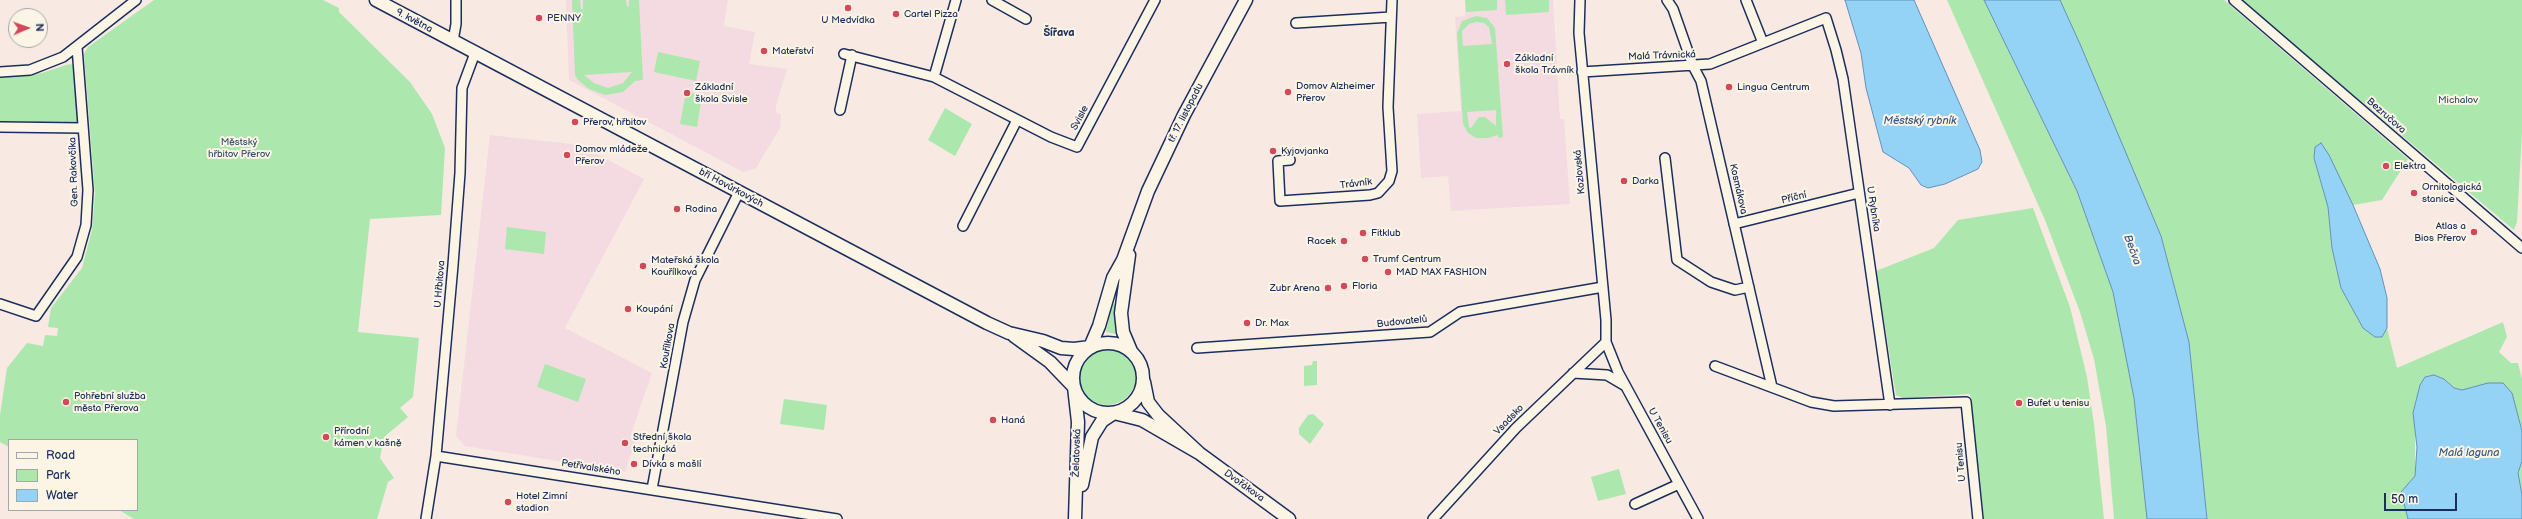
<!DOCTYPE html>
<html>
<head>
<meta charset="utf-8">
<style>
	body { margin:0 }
	#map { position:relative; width:2522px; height:519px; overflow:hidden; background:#f8e9e3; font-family:"Balsamiq Sans",sans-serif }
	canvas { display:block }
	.legend { position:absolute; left:8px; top:439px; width:130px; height:72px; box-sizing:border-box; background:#fcf5e5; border:1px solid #a2a6af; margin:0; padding:5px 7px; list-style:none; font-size:12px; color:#1b2f5e }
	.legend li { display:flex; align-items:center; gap:8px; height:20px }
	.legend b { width:20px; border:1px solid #a2a6af }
	.north { position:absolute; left:8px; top:8px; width:40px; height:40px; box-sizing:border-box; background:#fcf5e5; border:1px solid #a2a6af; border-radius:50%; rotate:88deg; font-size:11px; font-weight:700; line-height:16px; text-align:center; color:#1b2f5e }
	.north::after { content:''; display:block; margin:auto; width:14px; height:18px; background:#d1495b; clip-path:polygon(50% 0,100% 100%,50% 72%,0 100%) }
	.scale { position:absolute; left:2384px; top:493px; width:73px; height:18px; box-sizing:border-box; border:2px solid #1b2f5e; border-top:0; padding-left:5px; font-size:12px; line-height:14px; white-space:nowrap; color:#1b2f5e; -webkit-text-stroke:3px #fcf5e5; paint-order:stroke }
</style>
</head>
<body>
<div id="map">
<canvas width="2522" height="519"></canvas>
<ul class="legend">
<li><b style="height:5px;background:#fcf5e5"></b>Road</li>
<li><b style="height:11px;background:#ace8ad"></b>Park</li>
<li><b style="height:11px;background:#95d3f6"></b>Water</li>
</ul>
<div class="north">N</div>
<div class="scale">50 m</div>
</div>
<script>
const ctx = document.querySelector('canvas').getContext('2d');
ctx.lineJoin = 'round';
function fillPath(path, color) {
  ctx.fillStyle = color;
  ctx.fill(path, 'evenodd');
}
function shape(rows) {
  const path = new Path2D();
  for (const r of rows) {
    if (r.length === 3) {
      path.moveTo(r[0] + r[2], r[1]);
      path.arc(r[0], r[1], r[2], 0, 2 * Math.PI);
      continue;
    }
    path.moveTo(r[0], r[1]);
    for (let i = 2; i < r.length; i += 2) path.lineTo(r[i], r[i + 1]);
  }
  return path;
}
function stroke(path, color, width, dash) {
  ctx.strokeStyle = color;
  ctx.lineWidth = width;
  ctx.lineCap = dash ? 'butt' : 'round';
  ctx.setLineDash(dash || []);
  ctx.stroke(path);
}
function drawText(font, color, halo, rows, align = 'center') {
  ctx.font = font + ' "Balsamiq Sans",sans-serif';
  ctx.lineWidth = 4;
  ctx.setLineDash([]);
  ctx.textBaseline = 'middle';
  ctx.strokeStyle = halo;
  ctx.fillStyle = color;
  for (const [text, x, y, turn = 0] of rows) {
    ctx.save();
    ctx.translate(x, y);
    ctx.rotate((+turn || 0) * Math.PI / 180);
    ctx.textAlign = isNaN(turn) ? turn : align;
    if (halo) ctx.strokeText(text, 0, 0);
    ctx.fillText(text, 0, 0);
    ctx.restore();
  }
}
fillPath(shape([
	[566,0,728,0,724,26,755,32,749,64,787,69,776,106,776,112,781,115,780,128,756,168,743,172,569,80],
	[1465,0,1553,0,1560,119,1564,119,1570,204,1451,211,1448,176,1421,178,1417,114,1461,111,1455,17,1465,16],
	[490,135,580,145,644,179,565,328,652,373,630,437,636,439,625,472,465,446,456,436]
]), '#f3dbe1');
fillPath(shape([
	[154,0,323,0,339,8,339,12,410,82,432,114,445,148,441,215,370,219,358,332,419,338,413,397,400,408,408,417,384,437,380,458,394,478,388,482,377,519,134,519,119,510,137,510,137,440,9,440,9,447,0,442,0,415,7,368,27,343,43,346,45,335,57,336,58,328,48,327,51,308,82,268,92,230,95,194,84,54,88,47],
	[572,0,580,0,581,9,583,9,583,0,626,0,627,7,629,6,629,0,639,0,643,80,635,81,623,92,605,95,589,89,578,80,575,75],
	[632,72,623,83,608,88,594,83,584,75],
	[1465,0,1497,0,1497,10,1466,12],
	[1505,0,1549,0,1549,12,1506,15],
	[1947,0,1984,0,2077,191,2113,292,2125,345,2134,398,2147,519,2114,519,2106,426,2094,359,2080,312,2045,220],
	[2060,0,2224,0,2408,159,2382,200,2353,205,2345,190,2314,158,2328,207,2332,248,2341,288,2382,337,2387,328,2397,368,2503,322,2507,337,2499,352,2511,363,2518,363,2522,379,2522,431,2512,393,2462,390,2454,388,2444,379,2434,375,2425,377,2415,403,2415,476,2401,492,2408,519,2207,519,2189,342,2161,236],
	[2241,0,2522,0,2522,133,2517,222,2514,230],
	[1476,16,1487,18,1495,28,1503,137,1498,138,1498,135,1488,138,1476,138,1468,133,1463,124,1457,34,1462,21],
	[1476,22,1484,23,1489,27,1492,44,1463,46,1462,31,1469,24],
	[1496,110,1496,126,1485,117,1479,117,1471,128,1469,127,1467,112],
	[658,52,700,61,696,81,654,72],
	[66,65,71,64,75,68,80,123,0,121,0,75,42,73],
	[686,92,702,95,697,127,680,124],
	[945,108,972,124,955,156,928,140],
	[2033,208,2070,307,2087,377,2094,424,2104,519,1984,519,1970,394,1903,398,1896,395,1876,271,1934,248,1958,220],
	[507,227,546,232,544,254,505,249],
	[1112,304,1116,305,1116,334,1106,332],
	[1107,376,29],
	[1313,361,1317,361,1317,385,1304,386,1304,366,1312,365],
	[545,364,586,379,578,402,537,387],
	[784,399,827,405,824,430,780,424],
	[1313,414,1324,424,1310,444,1299,434,1299,428,1308,415],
	[2522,461,2522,495,2518,473],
	[1619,469,1626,494,1598,501,1591,477]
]), '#ace8ad');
const water = shape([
	[1845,0,1914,0,1980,150,1982,162,1978,169,1945,184,1928,188,1921,185,1909,168,1883,152,1866,88,1861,53,1845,0],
	[1984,0,2060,0,2080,44,2161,236,2189,342,2207,519,2147,519,2134,398,2113,292,2077,191,1984,0],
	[2321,143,2329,155,2353,205,2380,269,2387,298,2387,328,2382,337,2375,337,2363,328,2341,288,2332,248,2328,207,2314,158,2315,147,2321,143],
	[2434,375,2444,379,2454,388,2462,390,2488,383,2503,383,2512,393,2522,431,2522,461,2518,473,2522,495,2522,519,2408,519,2401,492,2415,476,2417,447,2413,413,2420,385,2425,377,2434,375]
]);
fillPath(water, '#95d3f6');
stroke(water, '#6491b9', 1);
const minor = shape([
	[992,0,1026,19],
	[1580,0,1579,33,1606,320,1606,342,1618,372,1698,519],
	[1667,0,1673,9,1693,66,1701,81,1772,387],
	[1746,0,1763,43],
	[2234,0,2522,248],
	[1296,23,1391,17],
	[453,41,456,24,456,0],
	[844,54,934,77,1051,137,1077,147,1155,0],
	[0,72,30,70,63,57,136,0],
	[1582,72,1710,64,1826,18,1836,50,1843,79,1890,405],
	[934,77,956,0],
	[840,110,852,55],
	[0,127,83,128],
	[1665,158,1677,260,1711,282,1735,290,1749,287],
	[1290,160,1278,161,1280,201,1370,195,1378,193,1389,181,1392,171,1388,107,1392,0],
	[1734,224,1859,193],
	[963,226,1017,120],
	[0,304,36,316,77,257,86,225,88,190,77,47],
	[1197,348,1430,332,1460,312,1603,287],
	[1715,366,1811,402,1834,406,1966,402,1978,519],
	[1573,373,1607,375,1624,385],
	[436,456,837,519],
	[652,489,683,322,695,280,739,192],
	[1635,504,1679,484],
	[426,519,436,456,453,265,460,173,462,88,475,53],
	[1433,519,1516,428,1606,342]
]);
const secondary = shape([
	[376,0,987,323,1009,333,1043,341,1061,348,1074,349,1090,347,1099,326,1113,278,1123,260,1148,191,1184,115,1246,0],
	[1129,255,1121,313,1123,332,1131,351],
	[1014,336,1050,362,1074,387,1078,422,1075,519],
	[1108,378,35],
	[1144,382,1148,402,1158,415,1199,453,1289,519],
	[1082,485,1092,437,1102,421,1114,413,1142,420,1199,453]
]);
stroke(minor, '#1b2f5e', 12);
stroke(secondary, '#1b2f5e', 15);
stroke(minor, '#fcf5e5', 9);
stroke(secondary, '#fcf5e5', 12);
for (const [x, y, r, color] of [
	[848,8,4,"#d1495b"],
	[896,14,4,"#d1495b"],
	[539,18,4,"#d1495b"],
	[764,51,4,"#d1495b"],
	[1507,64,4,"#d1495b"],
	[1729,87,4,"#d1495b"],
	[1288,92,4,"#d1495b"],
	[687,93,4,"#d1495b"],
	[575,122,4,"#d1495b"],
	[1273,151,4,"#d1495b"],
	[567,155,4,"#d1495b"],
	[2386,166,4,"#d1495b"],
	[1624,181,4,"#d1495b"],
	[2414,193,4,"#d1495b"],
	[677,209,4,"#d1495b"],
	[2474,232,4,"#d1495b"],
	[1363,233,4,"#d1495b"],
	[1344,241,4,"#d1495b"],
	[1365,259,4,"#d1495b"],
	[643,266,4,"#d1495b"],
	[1388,272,4,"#d1495b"],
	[1344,286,4,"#d1495b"],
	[1328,288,4,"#d1495b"],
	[628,309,4,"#d1495b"],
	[1247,323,4,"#d1495b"],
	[66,402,4,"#d1495b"],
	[2019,403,4,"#d1495b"],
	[993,420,4,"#d1495b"],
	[326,437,4,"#d1495b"],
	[625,443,4,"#d1495b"],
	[634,464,4,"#d1495b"],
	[508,502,4,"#d1495b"]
]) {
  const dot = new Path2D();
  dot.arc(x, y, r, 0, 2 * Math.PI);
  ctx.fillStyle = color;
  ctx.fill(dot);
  stroke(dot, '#fcf5e5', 1.5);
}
drawText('10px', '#1b2f5e', '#fcf5e5', [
	["Cartel Pizza",904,14],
	["PENNY",547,18],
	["U Medvídka",848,20,"center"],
	["Mateřství",772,51],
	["Základní",1515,58],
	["škola Trávník",1515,70],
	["Domov Alzheimer",1296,86],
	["Přerov",1296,98],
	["Základní",695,87],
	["škola Svisle",695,99],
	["Lingua Centrum",1737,87],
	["Přerov, hřbitov",583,122],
	["Domov mládeže",575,149],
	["Přerov",575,161],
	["Kyjovjanka",1281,151],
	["Elektra",2394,166],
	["Darka",1632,181],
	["Ornitologická",2422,187],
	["stanice",2422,199],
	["Rodina",685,209],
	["Atlas a",2466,226,"right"],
	["Bios Přerov",2466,238,"right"],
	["Fitklub",1371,233],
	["Racek",1336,241,"right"],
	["Trumf Centrum",1373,259],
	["Mateřská škola",651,260],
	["Kouřílkova",651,272],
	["MAD MAX FASHION",1396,272],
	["Floria",1352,286],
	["Zubr Arena",1320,288,"right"],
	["Koupání",636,309],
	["Dr. Max",1255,323],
	["Pohřební služba",74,396],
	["města Přerova",74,408],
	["Bufet u tenisu",2027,403],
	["Haná",1001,420],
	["Přírodní",334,431],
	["kámen v kašně",334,443],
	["Střední škola",633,437],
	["technická",633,449],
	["Dívka s mašlí",642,464],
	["Hotel Zimní",516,496],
	["stadion",516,508]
], 'left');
drawText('10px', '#1b2f5e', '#fcf5e5', [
	["9. května",414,21,28],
	["Malá Trávnická",1662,56,-2],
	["tř. 17. listopadu",1186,113,-63],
	["Bezručova",2386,116,41],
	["Svisle",1080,118,-62],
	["Gen. Rakovčíka",74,172,-92],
	["Kozlovská",1580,172,-95],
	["Trávník",1356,184,-7],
	["bří Hovůrkových",731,188,28],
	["Kosmákova",1738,189,77],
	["Příční",1794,198,-14],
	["U Rybníka",1873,209,81],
	["U Hřbitova",440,284,-85],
	["Budovatelů",1402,322,-6],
	["Kouřílkova",668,346,-80],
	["Vsadsko",1509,420,-46],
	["U Tenisu",1660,426,61],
	["Želatovská",1077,453,-88],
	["U Tenisu",1961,462,-95],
	["Petřivalského",591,468,9],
	["Dvořákova",1244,486,36]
]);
drawText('10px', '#38546e', '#fcf5e5', [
	["Michalov",2458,100],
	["Městský",239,142],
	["hřbitov Přerov",239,154]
]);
drawText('bold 11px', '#1b2f5e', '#fcf5e5', [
	["Šířava",1059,33]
]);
drawText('italic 11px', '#3a5884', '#fcf5e5', [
	["Městský rybník",1920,121],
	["Bečva",2132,250,70],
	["Malá laguna",2469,453]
]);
</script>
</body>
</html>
